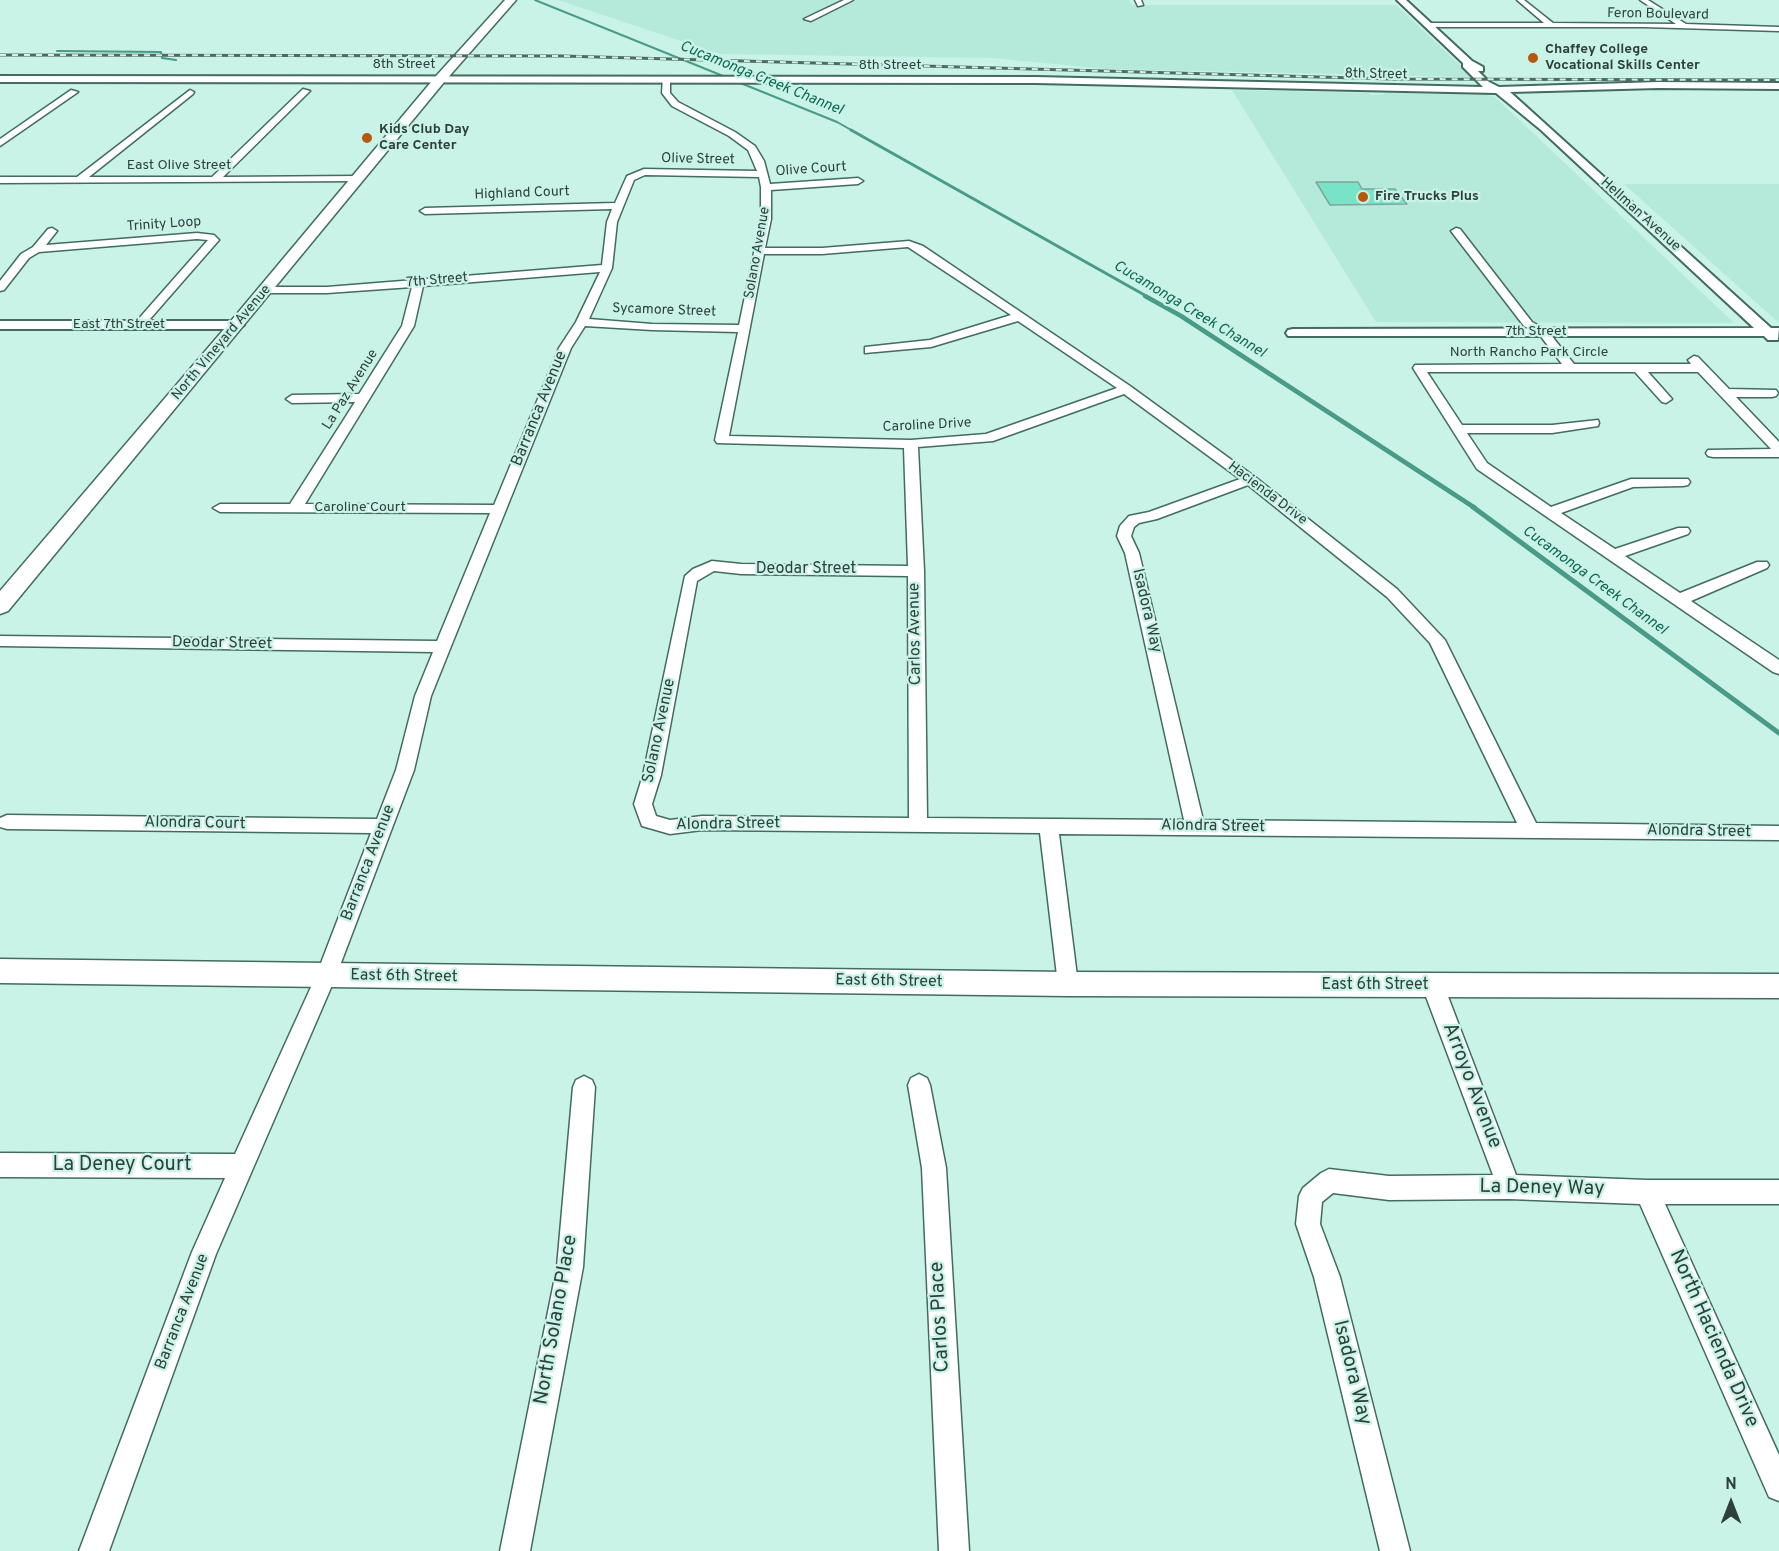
<!DOCTYPE html>
<html>
<head>
<meta charset="utf-8">
<style>
	body { margin:0 }
	#map { position:relative; width:1779px; height:1551px; overflow:hidden; background:#c8f3e6; font-family:Overpass,sans-serif }
	canvas { display:block }
	.north { position:absolute; left:1701px; top:1473px; width:60px; height:60px; -webkit-text-stroke:4px #c8f3e6; paint-order:stroke; rotate:0deg; font-size:16px; font-weight:700; line-height:24px; text-align:center; color:#2e403a }
	.north::after { content:''; display:block; margin:auto; width:21px; height:27px; background:#2e403a; clip-path:polygon(50% 0,100% 100%,50% 72%,0 100%) }
</style>
</head>
<body>
<div id="map">
<canvas width="1779" height="1551"></canvas>
<div class="north">N</div>
</div>
<script>
const ctx = document.querySelector('canvas').getContext('2d');
ctx.lineJoin = 'round';
function fillPath(path, color) {
  ctx.fillStyle = color;
  ctx.fill(path, 'evenodd');
}
function shape(rows) {
  const path = new Path2D();
  for (const r of rows) {
    path.moveTo(r[0], r[1]);
    for (let i = 2; i < r.length; i += 2) path.lineTo(r[i], r[i + 1]);
  }
  return path;
}
function stroke(path, color, width, dash) {
  ctx.strokeStyle = color;
  ctx.lineWidth = width;
  ctx.lineCap = dash ? 'butt' : 'round';
  ctx.setLineDash(dash || []);
  ctx.stroke(path);
}
function drawText(font, color, halo, rows, align = 'center') {
  ctx.font = font + ' Overpass,sans-serif';
  ctx.lineWidth = 4.5;
  ctx.setLineDash([]);
  ctx.textBaseline = 'middle';
  ctx.strokeStyle = halo;
  ctx.fillStyle = color;
  for (const [text, x, y, turn = 0] of rows) {
    ctx.save();
    ctx.translate(x, y);
    ctx.rotate((+turn || 0) * Math.PI / 180);
    ctx.textAlign = isNaN(turn) ? turn : align;
    if (halo) ctx.strokeText(text, 0, 0);
    ctx.fillText(text, 0, 0);
    ctx.restore();
  }
}
fillPath(shape([
	[558,0,1129,0,1132,5,1396,5,1473,77,1106,69,992,58,720,54],
	[1232,90,1368,93,1371,95,1383,95,1384,93,1485,94,1495,97,1734,323,1376,322],
	[1624,184,1779,184,1779,323]
]), '#b5eada');
stroke(shape([
	[535,0,837,122,853,131],
	[57,51,161,52,162,58,176,60]
]), '#499a86', 2);
stroke(shape([
	[851,130,1148,297]
]), '#499a86', 3);
stroke(shape([
	[1145,296,1181,316,1475,508]
]), '#499a86', 4.5);
stroke(shape([
	[1473,507,1779,733]
]), '#499a86', 5);
const building = shape([
	[1316,182,1358,182,1362,189,1395,189,1407,204,1330,205,1316,182]
]);
fillPath(building, '#78e3c7');
stroke(building, '#7ea79b', 1.5);
const minor = shape([
	[844,0,853,0,811,21,804,19,844,0],
	[1135,0,1141,0,1143,5,1138,6,1135,0],
	[1517,0,1524,0,1553,23,1676,24,1640,0,1648,0,1686,24,1779,27,1779,31,1644,27,1428,27,1424,25,1428,23,1544,23,1517,0],
	[663,77,670,79,670,93,678,102,735,132,755,146,764,161,770,184,858,178,863,181,858,184,771,190,771,219,765,248,822,248,909,241,923,246,1130,386,1255,477,1397,589,1445,640,1536,823,1779,826,1779,840,1059,834,1078,984,1075,991,1068,993,1061,991,1058,984,1040,833,702,830,670,834,642,826,634,804,643,775,685,576,693,569,712,561,741,564,908,566,904,448,717,443,715,440,738,332,652,330,585,326,571,348,431,696,414,770,336,976,216,1254,109,1551,79,1551,192,1252,225,1178,0,1177,0,1153,235,1154,316,976,371,833,7,829,0,827,0,818,7,815,377,819,396,770,415,696,433,652,0,646,0,636,437,641,490,513,220,512,213,508,220,504,290,504,355,402,292,403,286,399,292,395,359,394,402,326,412,287,327,293,267,293,261,290,267,287,327,287,602,265,607,222,612,209,425,214,420,211,425,208,615,203,627,176,644,169,757,171,748,150,729,136,672,106,662,93,663,77],
	[645,175,759,177,761,187,761,219,739,325,652,324,589,319,612,268,617,222,634,180,645,175],
	[908,247,1011,315,930,340,865,347,865,353,931,347,1018,321,1117,388,986,434,911,440,729,436,764,254,822,254,908,247],
	[600,272,576,322,559,348,494,505,305,504,414,326,423,286,600,272],
	[1124,394,1240,479,1149,512,1129,516,1120,526,1117,536,1125,553,1184,820,927,818,924,571,918,447,993,441,1124,394],
	[1248,485,1387,597,1430,643,1517,823,1203,820,1139,553,1131,536,1134,527,1139,523,1157,519,1248,485],
	[714,571,741,574,908,576,909,818,702,816,670,820,656,816,652,804,661,775,697,581,714,571],
	[303,89,310,91,223,177,358,176,363,179,361,181,0,183,0,177,77,177,190,90,194,92,193,94,89,177,212,177,303,89],
	[71,90,78,92,0,146,0,139,71,90],
	[52,228,57,231,46,245,197,233,214,235,219,240,143,327,139,328,135,327,135,323,208,240,197,239,39,252,29,258,4,290,0,291,0,281,21,254,33,247,48,229,52,228],
	[1456,228,1460,229,1532,322,1547,330,1574,364,1691,364,1688,360,1694,356,1698,357,1729,389,1776,390,1778,393,1776,396,1772,397,1736,397,1779,442,1779,457,1713,457,1708,456,1706,453,1708,450,1771,449,1698,372,1648,372,1672,399,1666,403,1662,402,1635,372,1427,372,1462,425,1552,425,1598,420,1599,423,1598,426,1552,433,1467,433,1487,463,1551,507,1631,479,1688,479,1690,482,1688,485,1683,486,1633,487,1561,513,1615,549,1678,528,1688,528,1690,531,1688,534,1625,556,1680,593,1757,562,1767,562,1769,565,1767,568,1691,601,1779,660,1779,674,1773,672,1477,469,1413,368,1415,365,1562,364,1539,334,1524,326,1451,231,1456,228],
	[1433,977,1440,979,1444,986,1516,1175,1647,1180,1779,1180,1779,1204,1665,1204,1779,1455,1779,1501,1769,1497,1640,1204,1509,1199,1389,1200,1333,1193,1322,1202,1320,1224,1340,1277,1410,1551,1380,1551,1314,1277,1296,1224,1299,1196,1303,1188,1321,1173,1329,1169,1389,1176,1493,1175,1422,986,1426,979,1433,977],
	[919,1074,927,1078,930,1085,946,1168,969,1551,939,1551,922,1168,908,1085,911,1078,919,1074],
	[584,1076,592,1080,595,1087,583,1267,530,1551,500,1551,557,1267,573,1087,576,1080,584,1076]
]);
const tertiary = shape([
	[1397,0,1406,0,1472,61,1483,67,1483,71,1478,71,1489,82,1499,87,1658,82,1779,83,1779,89,1658,88,1510,92,1771,328,1779,328,1778,340,1768,340,1764,336,1288,336,1286,333,1288,330,1293,329,1754,328,1541,130,1496,93,1036,83,0,82,0,76,1036,77,1483,87,1463,67,1463,63,1397,0],
	[0,321,237,321,244,325,237,329,0,329,0,321]
]);
const secondary = shape([
	[0,959,1068,972,1779,974,1779,998,1068,996,0,983,0,959]
]);
const primary = shape([
	[505,0,516,0,445,81,8,611,0,614,0,591,231,321,437,75,505,0]
]);
stroke(minor, '#436b5f', 3);
stroke(tertiary, '#436b5f', 4);
stroke(secondary, '#436b5f', 3);
stroke(primary, '#436b5f', 3);
fillPath(minor, '#fff');
fillPath(tertiary, '#fff');
fillPath(secondary, '#fff');
fillPath(primary, '#fff');
const rail = shape([
	[0,55,562,56,1392,79,1779,80]
]);
stroke(rail, '#516961', 3);
stroke(rail, '#c8f3e6', 2, [6]);
for (const [x, y, r, color] of [
	[1533,58,6,"#b7580f"],
	[367,138,6,"#b7580f"],
	[1363,197,6,"#b7580f"]
]) {
  const dot = new Path2D();
  dot.arc(x, y, r, 0, 2 * Math.PI);
  ctx.fillStyle = color;
  ctx.fill(dot);
  stroke(dot, '#c8f3e6', 2);
}
drawText('14px', '#2e403a', '#c8f3e6', [
	["Feron Boulevard",1658,15,1],
	["8th Street",404,65],
	["8th Street",890,66],
	["8th Street",1376,75,1],
	["Olive Street",698,160,1],
	["East Olive Street",179,166],
	["Olive Court",811,170,-4],
	["Highland Court",522,194,-2],
	["Hellman Avenue",1640,215,42],
	["Trinity Loop",164,225,-4],
	["Solano Avenue",758,253,-80],
	["7th Street",437,281,-5],
	["Sycamore Street",664,311,2],
	["East 7th Street",119,325],
	["7th Street",1536,332],
	["North Vineyard Avenue",222,343,-50],
	["North Rancho Park Circle",1529,353],
	["La Paz Avenue",351,390,-58],
	["Caroline Drive",927,426,-3],
	["Hacienda Drive",1267,494,37],
	["Caroline Court",360,508]
]);
drawText('bold 14px', '#2e403a', '#c8f3e6', [
	["Chaffey College",1545,50],
	["Vocational Skills Center",1545,66],
	["Kids Club Day",379,130],
	["Care Center",379,146],
	["Fire Trucks Plus",1375,197]
], 'left');
drawText('italic 15px', '#0f6755', '#c8f3e6', [
	["Cucamonga Creek Channel",761,79,22],
	["Cucamonga Creek Channel",1189,310,31],
	["Cucamonga Creek Channel",1594,581,36]
]);
drawText('16px', '#2e403a', '#c8f3e6', [
	["Barranca Avenue",540,409,-68],
	["Deodar Street",806,570],
	["Isadora Way",1146,611,77],
	["Carlos Avenue",916,634,-91],
	["Deodar Street",222,644,1],
	["Solano Avenue",660,731,-78],
	["Alondra Court",195,824,1],
	["Alondra Street",728,825,-1],
	["Alondra Street",1213,827,1],
	["Alondra Street",1699,832,1],
	["Barranca Avenue",369,863,-69],
	["East 6th Street",404,977,1],
	["East 6th Street",889,982,1],
	["East 6th Street",1375,986],
	["Barranca Avenue",183,1312,-69]
]);
drawText('20px', '#2e403a', '#c8f3e6', [
	["Arroyo Avenue",1471,1086,69],
	["La Deney Court",122,1166],
	["La Deney Way",1542,1189,1],
	["Carlos Place",941,1317,-93],
	["North Solano Place",557,1320,-80],
	["North Hacienda Drive",1713,1339,66],
	["Isadora Way",1351,1373,76]
]);
</script>
</body>
</html>
